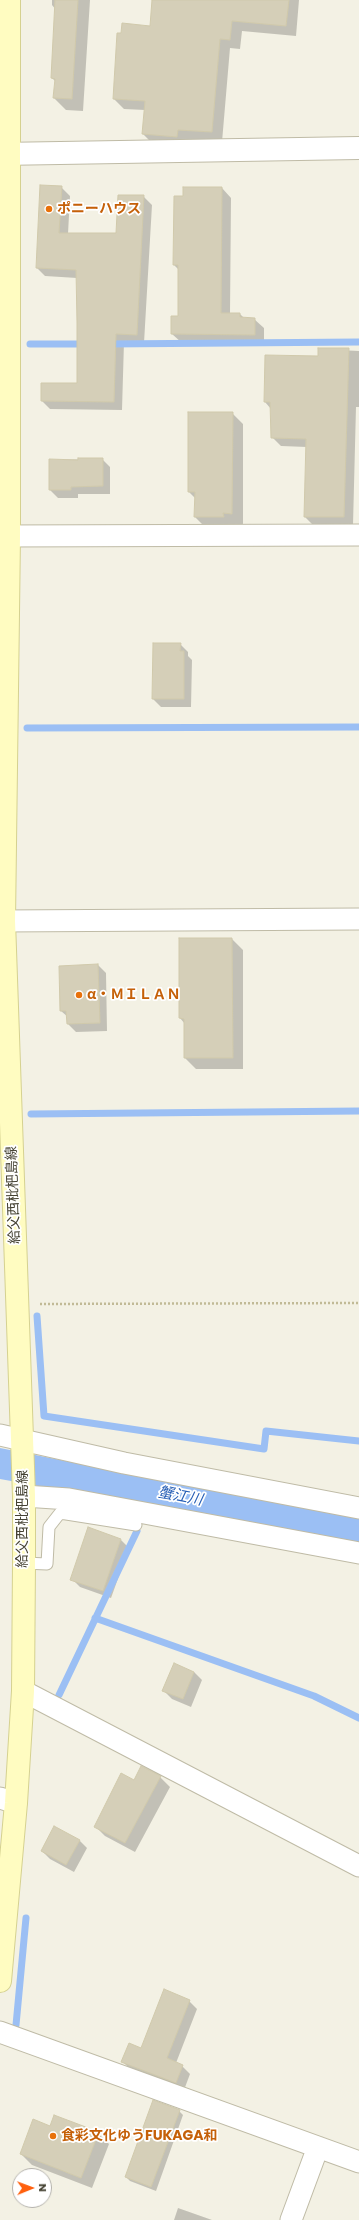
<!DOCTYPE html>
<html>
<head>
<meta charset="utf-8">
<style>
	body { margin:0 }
	#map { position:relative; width:359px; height:2220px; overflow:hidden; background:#f3f1e4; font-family:Poppins,sans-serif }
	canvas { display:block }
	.north { position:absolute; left:12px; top:2168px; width:40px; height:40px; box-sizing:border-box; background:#fff; border:1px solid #b5b3ad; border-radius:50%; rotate:89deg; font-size:11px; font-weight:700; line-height:16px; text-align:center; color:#454233 }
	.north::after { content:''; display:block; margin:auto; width:14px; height:18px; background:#ff600e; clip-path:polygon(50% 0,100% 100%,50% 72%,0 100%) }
</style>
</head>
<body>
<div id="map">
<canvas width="359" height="2220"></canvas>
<div class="north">N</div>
</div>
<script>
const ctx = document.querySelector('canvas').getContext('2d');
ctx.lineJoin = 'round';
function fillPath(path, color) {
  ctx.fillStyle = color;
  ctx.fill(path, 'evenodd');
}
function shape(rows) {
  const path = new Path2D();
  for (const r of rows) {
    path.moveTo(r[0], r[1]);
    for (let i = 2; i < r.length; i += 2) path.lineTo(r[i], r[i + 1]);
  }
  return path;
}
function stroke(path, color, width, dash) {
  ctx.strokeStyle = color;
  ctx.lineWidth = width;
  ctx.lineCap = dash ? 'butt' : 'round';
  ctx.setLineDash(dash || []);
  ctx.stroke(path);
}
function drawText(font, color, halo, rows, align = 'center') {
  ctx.font = font + ' Poppins,"Noto Sans JP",sans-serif';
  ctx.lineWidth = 3.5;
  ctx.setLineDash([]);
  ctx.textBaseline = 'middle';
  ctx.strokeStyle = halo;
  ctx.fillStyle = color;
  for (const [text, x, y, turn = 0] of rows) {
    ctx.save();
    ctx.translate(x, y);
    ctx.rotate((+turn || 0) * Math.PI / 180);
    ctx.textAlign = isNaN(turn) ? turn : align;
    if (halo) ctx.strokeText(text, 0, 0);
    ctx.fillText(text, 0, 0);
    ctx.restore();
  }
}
fillPath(shape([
	[0,1448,359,1519,359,1544,0,1479]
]), '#9bbff4');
fillPath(shape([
	[52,0,90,0,83,111,66,110,54,98,56,82,52,78,56,10,52,5],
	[153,0,299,0,296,36,242,31,240,49,230,48,222,142,187,139,187,147,153,144,143,134,145,110,124,109,114,99,151,27],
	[61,187,70,196,68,234,116,234,143,196,152,205,144,343,124,342,122,410,50,409,42,401,78,384,77,278,45,276,37,268],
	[222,188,231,198,230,314,240,314,244,318,254,319,264,328,264,344,182,343,172,334,179,317,179,270,174,265],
	[319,349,359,351,359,407,356,407,353,525,314,526,305,517,307,447,281,446,272,437,271,409,265,402,319,357],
	[232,413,243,424,243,524,234,524,234,528,206,528,195,517,196,499,189,492],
	[102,459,110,467,110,494,78,494,78,498,58,498,50,490,50,460],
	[180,644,188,652,188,656,192,660,191,707,161,707,153,699],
	[232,939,243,950,243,1069,196,1069,185,1058,185,1024,180,1018],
	[98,965,106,973,107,1031,76,1032,68,1024,68,1017,61,1011],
	[121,1540,129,1548,111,1598,80,1587,72,1579],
	[194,1672,202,1680,191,1707,172,1699,164,1691],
	[160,1777,170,1787,135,1852,105,1836,95,1826,134,1781],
	[79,1840,87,1848,74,1872,50,1859,42,1851],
	[189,2001,197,2009,176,2063,182,2066,190,2074,184,2090,130,2069,122,2061,142,2049],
	[179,2111,183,2115,156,2191,130,2181,126,2177],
	[51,2127,98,2133,109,2144,92,2188,32,2165,21,2154],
	[178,2208,212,2220,174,2220]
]), '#0003');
stroke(shape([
	[30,344,85,344],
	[107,344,359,342],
	[27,728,359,727],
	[31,1114,359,1111],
	[37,1316,44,1416,264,1449,266,1431,359,1441],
	[95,1618,314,1696,359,1718],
	[59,1695,137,1531],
	[16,2025,26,1918]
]), '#9bbff4', 7);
const building = shape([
	[55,0,78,0,72,99,53,98,55,79,51,78,55,0],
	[152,0,289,0,286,26,232,21,230,40,220,39,212,132,178,130,177,137,142,134,145,101,113,99,117,33,121,33,122,23,150,26,152,0],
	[40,185,62,186,59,233,116,233,118,195,144,195,137,335,116,334,114,402,41,401,41,383,77,383,77,323,76,270,36,268,40,185],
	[183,187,222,187,221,313,240,313,240,317,255,318,255,335,171,334,171,316,178,316,178,265,173,265,174,196,183,196,183,187],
	[318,348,349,348,344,517,304,517,306,439,271,438,270,402,264,402,265,355,318,356,318,348],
	[188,412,233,412,232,514,223,513,224,517,194,517,195,492,188,492,188,412],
	[78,458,103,458,103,486,71,487,71,490,49,490,49,459,78,460,78,458],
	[153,643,181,643,180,651,184,651,184,699,152,699,153,643],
	[179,938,232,938,233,1058,184,1058,184,1019,179,1018,179,938],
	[98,964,100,1023,67,1024,66,1011,60,1011,59,966,98,964],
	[88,1527,121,1539,103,1591,70,1580,88,1527],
	[174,1663,194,1672,183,1699,162,1691,174,1663],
	[141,1766,161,1776,125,1843,94,1827,121,1773,134,1780,141,1766],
	[54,1826,80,1840,66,1865,41,1851,54,1826],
	[164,1989,190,2000,167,2058,183,2065,176,2083,121,2062,129,2043,141,2048,164,1989],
	[153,2100,180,2110,151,2187,125,2177,153,2100],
	[54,2115,99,2132,81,2178,20,2154,33,2119,50,2126,54,2115]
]);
fillPath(building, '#d5cfb8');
stroke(building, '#d0c9ab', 1);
const service = shape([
	[24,1563,47,1564,49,1527,60,1513,136,1525]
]);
const minor = shape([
	[0,536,359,535],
	[0,921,359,919],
	[0,1435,124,1463,359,1508],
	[24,1496,69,1499,359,1553],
	[23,1691,359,1866],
	[0,1798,16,1803],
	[0,2032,359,2162],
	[291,2220,318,2147]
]);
const tertiary = shape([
	[0,154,359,148]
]);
const secondary = shape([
	[0,1981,16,1803,23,1691,24,1563,24,1496,4,921,9,536,9,0]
]);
stroke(service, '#bfbba6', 13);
stroke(minor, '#bfbba6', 23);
stroke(tertiary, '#bfbba6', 24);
stroke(secondary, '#d5d190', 24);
stroke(shape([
	[40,1304,359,1303]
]), '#c1ba96', 2.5, [2, 2]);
stroke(service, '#fff', 11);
stroke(minor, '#fff', 21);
stroke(tertiary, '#fff', 22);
stroke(secondary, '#fffcc1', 22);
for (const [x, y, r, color] of [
	[49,209,4,"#e8710a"],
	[79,995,4,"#e8710a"],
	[53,2136,4,"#e8710a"]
]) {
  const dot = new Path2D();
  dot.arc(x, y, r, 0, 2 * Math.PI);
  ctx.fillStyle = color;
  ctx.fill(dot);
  stroke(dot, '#fff', 1.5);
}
drawText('bold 14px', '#c56008', '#fff', [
	["ポニーハウス",57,209],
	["α・ＭＩＬＡＮ",87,995],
	["食彩文化ゆうFUKAGA和",61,2136]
], 'left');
drawText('14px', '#454233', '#fff', [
	["給父西枇杷島線",14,1195,-92],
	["給父西枇杷島線",23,1519,-90]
]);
drawText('italic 15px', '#275fb6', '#fff', [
	["蟹江川",180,1497,11]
]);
</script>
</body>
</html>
